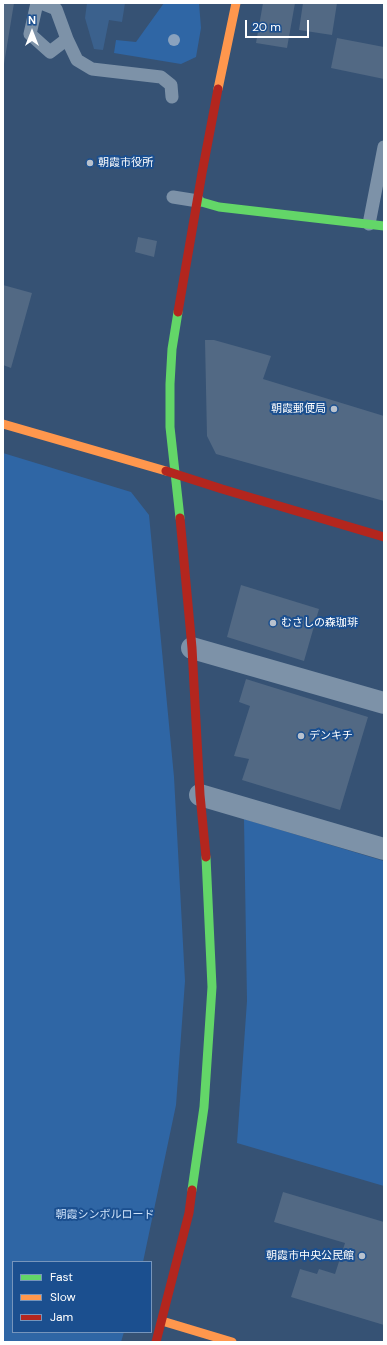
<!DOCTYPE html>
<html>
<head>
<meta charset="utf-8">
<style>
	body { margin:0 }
	#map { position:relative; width:387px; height:1345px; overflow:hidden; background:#365274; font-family:"DM Sans",sans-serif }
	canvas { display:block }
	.frame { position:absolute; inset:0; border:4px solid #fff; pointer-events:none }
	.legend { position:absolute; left:12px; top:1261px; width:140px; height:72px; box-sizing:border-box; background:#1b4f8f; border:1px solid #7695bc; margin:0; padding:5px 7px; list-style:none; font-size:12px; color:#fff }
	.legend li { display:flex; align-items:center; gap:8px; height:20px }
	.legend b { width:20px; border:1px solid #7695bc }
	.north { position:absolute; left:12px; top:12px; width:40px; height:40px; -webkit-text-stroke:3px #1b4f8f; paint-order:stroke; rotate:0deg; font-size:11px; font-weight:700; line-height:16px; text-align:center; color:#fff }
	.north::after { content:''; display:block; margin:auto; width:14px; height:18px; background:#fff; clip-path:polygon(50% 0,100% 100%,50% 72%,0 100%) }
	.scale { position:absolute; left:245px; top:20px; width:64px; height:18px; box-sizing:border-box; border:2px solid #fff; border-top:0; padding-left:5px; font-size:12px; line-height:14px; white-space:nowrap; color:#fff; -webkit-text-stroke:3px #1b4f8f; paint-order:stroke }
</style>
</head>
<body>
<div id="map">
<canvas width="387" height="1345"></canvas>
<div class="frame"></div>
<ul class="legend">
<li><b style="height:5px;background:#63d668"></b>Fast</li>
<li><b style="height:5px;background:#ff974d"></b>Slow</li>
<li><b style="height:5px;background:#b3261e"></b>Jam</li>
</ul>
<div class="north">N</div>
<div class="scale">20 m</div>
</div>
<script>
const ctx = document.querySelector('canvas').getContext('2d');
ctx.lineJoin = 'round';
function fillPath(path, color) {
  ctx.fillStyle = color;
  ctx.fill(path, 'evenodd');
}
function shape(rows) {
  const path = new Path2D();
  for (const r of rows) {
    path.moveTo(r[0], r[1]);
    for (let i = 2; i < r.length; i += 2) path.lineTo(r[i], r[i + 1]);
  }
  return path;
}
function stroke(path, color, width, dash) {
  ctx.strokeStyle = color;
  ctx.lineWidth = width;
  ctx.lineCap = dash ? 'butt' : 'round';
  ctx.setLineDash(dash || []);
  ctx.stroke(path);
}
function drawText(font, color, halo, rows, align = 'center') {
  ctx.font = font + ' "DM Sans","Noto Sans JP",sans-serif';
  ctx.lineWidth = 4;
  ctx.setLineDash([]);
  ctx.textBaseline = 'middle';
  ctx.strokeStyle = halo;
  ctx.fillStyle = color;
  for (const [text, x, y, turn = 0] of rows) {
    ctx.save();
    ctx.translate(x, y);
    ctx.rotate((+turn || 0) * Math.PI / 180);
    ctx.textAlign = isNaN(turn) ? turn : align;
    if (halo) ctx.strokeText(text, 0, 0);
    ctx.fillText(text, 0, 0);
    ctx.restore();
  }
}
fillPath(shape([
	[164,3,199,3,201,28,196,57,181,64,114,53,116,40,136,42],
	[3,453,131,492,149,515,174,777,185,981,176,1105,143,1262,13,1262,13,1332,124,1332,121,1342,3,1342],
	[244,819,384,861,384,1186,237,1143,247,1001]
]), '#2f66a5');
fillPath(shape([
	[87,3,125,3,122,22,109,20,103,50,94,49,85,18]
]), '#3b618d');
fillPath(shape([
	[3,3,14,3,4,64,3,64],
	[263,3,295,3,287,48,256,43],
	[303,3,337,3,332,35,299,30],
	[337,38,384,47,384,79,331,68],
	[138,237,157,241,154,257,135,252],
	[3,285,32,293,11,368,3,365],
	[205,340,214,340,271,356,263,379,384,416,384,501,216,454,207,436],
	[241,585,319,609,304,661,227,637],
	[246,679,368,717,340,810,242,780,249,759,234,756,250,706,239,702],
	[283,1192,384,1222,384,1325,291,1297,300,1269,317,1274,319,1269,335,1274,345,1243,274,1222]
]), '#526984');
stroke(shape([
	[37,3,30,34,50,52,67,39,56,9,41,3],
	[67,39,77,60,92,69,161,77,171,85,172,97],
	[173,197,198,201],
	[369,224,384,147]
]), '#7d92a8', 13);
stroke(shape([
	[192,648,384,703],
	[200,795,384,849]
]), '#7d92a8', 22);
stroke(shape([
	[198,201,219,207,384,226],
	[178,312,172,349,170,384,170,427,180,518],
	[192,1190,204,1107,212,987,206,857]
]), '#63d668', 9);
stroke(shape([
	[218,89,236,3],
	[3,424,166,471],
	[162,1321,232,1342]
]), '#ff974d', 9);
stroke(shape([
	[178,312,202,173,218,89],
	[166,471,222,489,384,537],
	[180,518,192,648,200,795,206,857],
	[156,1342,189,1213,192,1190]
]), '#b3261e', 9);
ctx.fillStyle = '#8aa2be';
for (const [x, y] of [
	[174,40]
]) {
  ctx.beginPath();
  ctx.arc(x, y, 6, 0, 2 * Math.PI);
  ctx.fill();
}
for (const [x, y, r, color] of [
	[90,163,4,"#b9c2ce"],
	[334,409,4,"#b9c2ce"],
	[273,623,4,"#b9c2ce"],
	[301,736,4,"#b9c2ce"],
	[362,1256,4,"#b9c2ce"]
]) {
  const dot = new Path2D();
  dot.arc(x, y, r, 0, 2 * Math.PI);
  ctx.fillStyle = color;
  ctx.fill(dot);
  stroke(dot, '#1b4f8f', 1.5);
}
drawText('11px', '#fff', '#1b4f8f', [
	["朝霞市役所",98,163],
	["朝霞郵便局",326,409,"right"],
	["むさしの森珈琲",281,623],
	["デンキチ",309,736],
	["朝霞市中央公民館",354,1256,"right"]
], 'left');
drawText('11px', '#cfe3fa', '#1b4f8f', [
	["朝霞シンボルロード",105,1215]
]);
</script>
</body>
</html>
